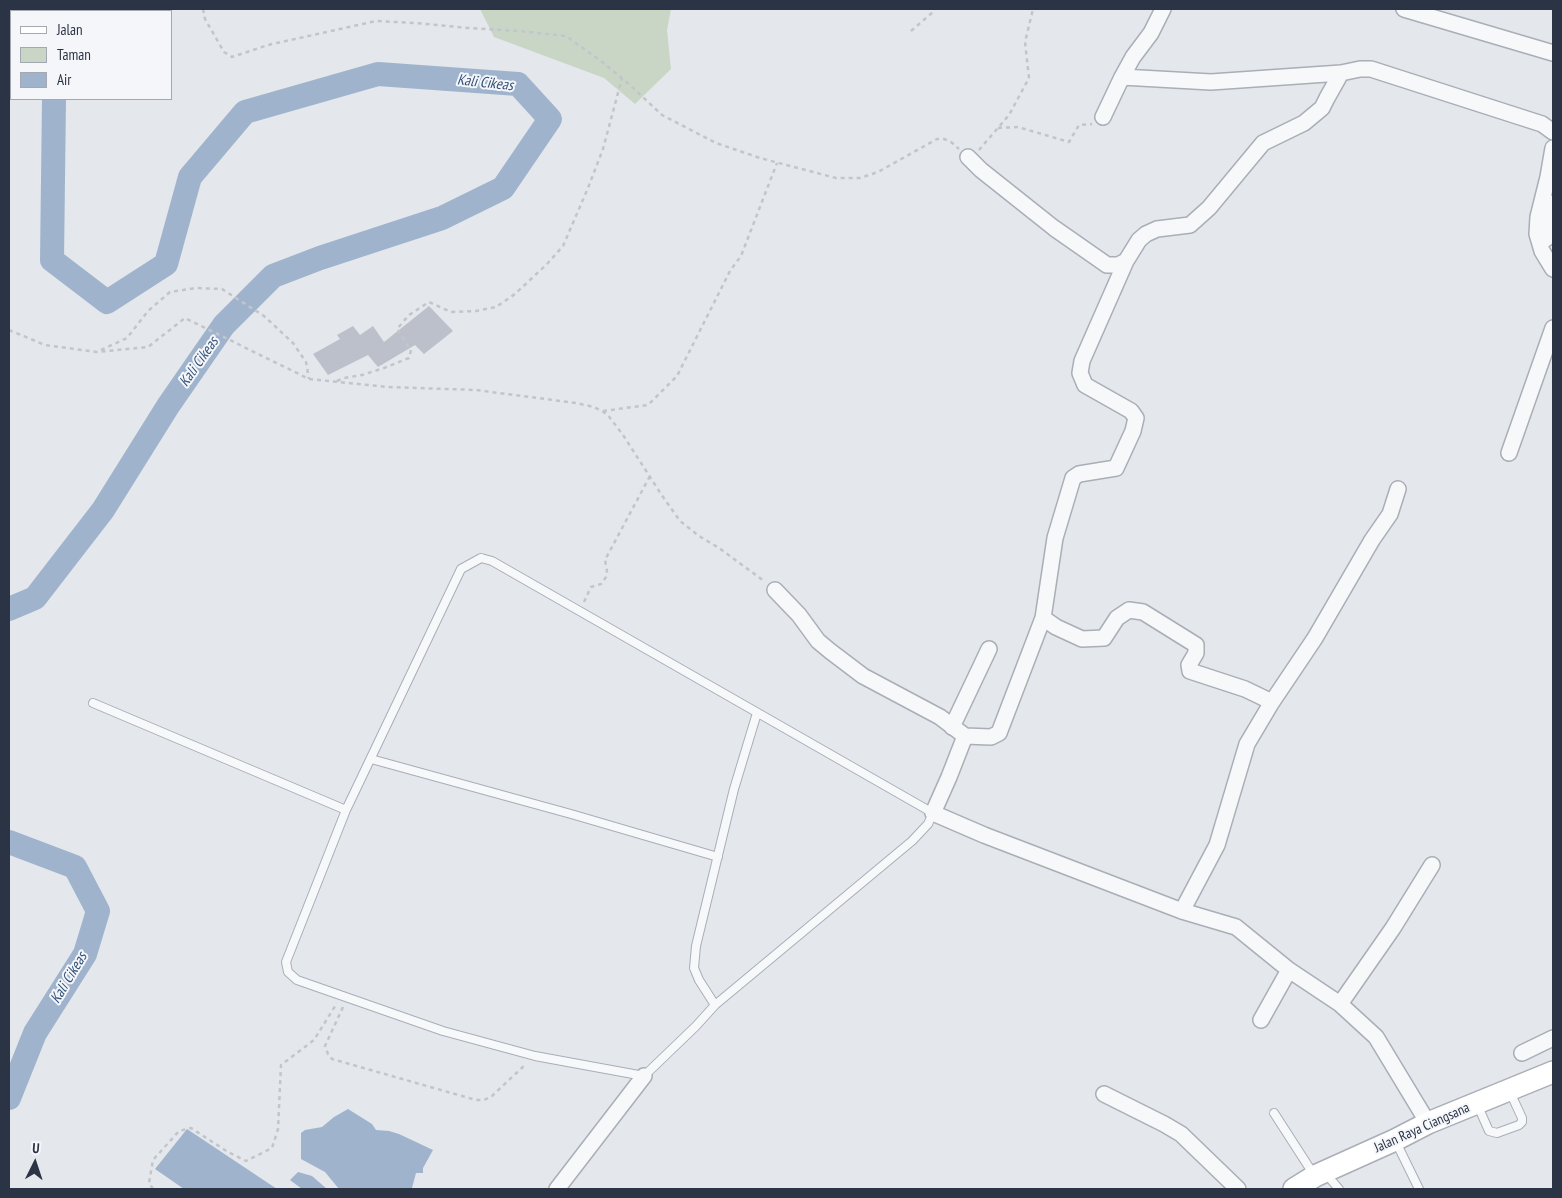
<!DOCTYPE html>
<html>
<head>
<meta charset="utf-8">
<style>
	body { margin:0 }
	#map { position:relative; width:1562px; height:1198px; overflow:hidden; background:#e4e7ec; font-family:"PT Sans Narrow",sans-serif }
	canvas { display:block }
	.frame { position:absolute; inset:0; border:10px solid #2b3445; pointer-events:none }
	.legend { position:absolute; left:10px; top:10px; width:162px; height:90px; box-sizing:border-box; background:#f4f6f9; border:1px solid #a4a8b1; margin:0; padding:6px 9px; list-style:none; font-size:15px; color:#2b3445 }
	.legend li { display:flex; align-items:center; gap:10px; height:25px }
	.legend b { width:25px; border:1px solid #a4a8b1 }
	.north { position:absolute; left:10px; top:1138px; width:50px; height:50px; -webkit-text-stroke:4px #f4f6f9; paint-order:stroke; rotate:4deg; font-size:14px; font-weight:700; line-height:20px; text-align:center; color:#2b3445 }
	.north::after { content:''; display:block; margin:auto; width:18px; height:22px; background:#2b3445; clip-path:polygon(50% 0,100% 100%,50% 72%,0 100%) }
</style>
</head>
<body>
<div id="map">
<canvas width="1562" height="1198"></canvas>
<div class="frame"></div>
<ul class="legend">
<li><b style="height:6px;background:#fff"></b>Jalan</li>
<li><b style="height:14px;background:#c9d6c5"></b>Taman</li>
<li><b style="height:14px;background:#9fb4cc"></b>Air</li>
</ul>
<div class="north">U</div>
</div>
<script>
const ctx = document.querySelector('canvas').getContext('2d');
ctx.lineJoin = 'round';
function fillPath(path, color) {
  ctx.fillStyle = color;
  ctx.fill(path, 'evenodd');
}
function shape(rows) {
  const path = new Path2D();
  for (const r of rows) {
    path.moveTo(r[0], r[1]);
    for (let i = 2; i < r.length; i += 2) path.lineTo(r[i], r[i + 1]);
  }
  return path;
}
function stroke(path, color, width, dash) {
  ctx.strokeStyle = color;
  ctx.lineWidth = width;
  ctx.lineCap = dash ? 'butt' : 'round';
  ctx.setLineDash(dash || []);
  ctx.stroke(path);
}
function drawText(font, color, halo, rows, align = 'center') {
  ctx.font = font + ' "PT Sans Narrow",sans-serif';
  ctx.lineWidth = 4;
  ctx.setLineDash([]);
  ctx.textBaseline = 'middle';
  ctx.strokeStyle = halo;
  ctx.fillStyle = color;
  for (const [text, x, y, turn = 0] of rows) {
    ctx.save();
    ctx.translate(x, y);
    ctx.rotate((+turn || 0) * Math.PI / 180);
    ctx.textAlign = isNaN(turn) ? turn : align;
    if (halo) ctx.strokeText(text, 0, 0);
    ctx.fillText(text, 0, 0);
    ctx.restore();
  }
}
fillPath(shape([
	[480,9,671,9,667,30,671,69,635,104,604,78,494,37]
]), '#c9d6c5');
fillPath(shape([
	[348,1109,372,1124,376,1130,389,1131,399,1134,433,1150,423,1168,423,1173,416,1173,412,1188,339,1189,325,1172,301,1159,301,1133,305,1130,322,1127,334,1117],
	[187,1129,277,1189,184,1189,155,1169],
	[298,1172,312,1176,327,1189,302,1189,290,1180]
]), '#9fb4cc');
stroke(shape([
	[57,11,57,9],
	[9,609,35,598,103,510,168,406,224,325,273,276,320,258,442,218,503,188,550,119,518,84,378,74,245,112,190,177,166,264,107,302,52,260,54,99],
	[9,842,75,867,98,911,85,954,35,1033,9,1098]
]), '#9fb4cc', 24);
fillPath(shape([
	[429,306,453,331,424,354,415,345,378,367,368,355,328,375,313,354,340,339,337,335,353,326,360,335,373,326,384,342]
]), '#bbc0ca');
const service = shape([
	[481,558,492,561,933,813,928,824,912,841,715,1005,696,1026,644,1076,535,1056,443,1031,297,980,288,972,286,962,346,810,461,569,481,558],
	[93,703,346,810],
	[371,759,571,814,718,857],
	[715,1005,699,980,694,968,696,946,734,789,757,713],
	[1477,1104,1489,1131,1497,1133,1519,1125,1522,1122,1522,1118,1510,1092],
	[1274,1113,1314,1175],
	[1396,1142,1419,1189],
	[1326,1174,1339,1189]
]);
const minor = shape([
	[1404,9,1553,53],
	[1122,77,1211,82,1341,73],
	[1103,117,1122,77,1133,57,1151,33,1163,9],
	[1553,148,1548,177,1538,217,1537,234,1542,251,1553,269],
	[968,157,981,170,1054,228,1107,265,1118,265,1126,261,1139,240,1146,234,1157,229,1190,225,1209,208,1263,143,1304,123,1322,108,1327,98,1341,73,1360,69,1371,69,1542,124,1553,132],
	[1546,239,1546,227,1553,203],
	[1126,261,1082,361,1080,373,1085,385,1131,411,1136,418,1133,431,1116,468,1079,474,1073,478,1055,538,1043,618,999,733,991,737,965,736,949,777,933,813,984,835,1182,911,1236,927,1289,970,1340,1004,1376,1037,1428,1123],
	[1509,453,1553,328],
	[775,590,799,615,818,641,830,651,863,676,940,717,965,736],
	[1043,618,1056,627,1082,639,1104,638,1117,618,1129,610,1143,612,1196,645,1196,653,1189,665,1190,671,1245,689,1272,702],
	[952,727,989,649],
	[1182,911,1217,845,1247,744,1272,702,1315,638,1372,540,1390,514,1398,489],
	[1340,1004,1393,928,1432,865],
	[1261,1020,1289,970],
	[1522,1053,1553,1038],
	[1104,1094,1164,1124,1181,1134,1238,1189],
	[557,1189,644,1076]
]);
const secondary = shape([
	[1294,1189,1315,1176,1395,1140,1428,1123,1553,1072]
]);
stroke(service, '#a9aeb7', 10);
stroke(minor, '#a9aeb7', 18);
stroke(secondary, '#a9aeb7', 24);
stroke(shape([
	[203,9,205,19,224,52,232,57,268,45,376,21,416,23,468,28,519,31,566,36,601,61,630,85,662,115,716,143,760,158,836,178,860,178,878,172,937,139,944,139,951,142,959,149],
	[911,31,933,12,935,9],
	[998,128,1018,127,1069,142,1079,125,1092,124],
	[979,150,1009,115,1029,78,1025,42,1033,9],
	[9,330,45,345,97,352,148,347,185,318,309,379,388,387,476,390,576,403,594,407,607,414,623,435,661,494,680,521,699,536,719,548,764,581],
	[101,350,127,338,148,311,170,292,196,288,222,289,264,316,293,343,306,362,309,379],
	[337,381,344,378,362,375,384,368,409,358,411,350,397,329,409,315,429,302,451,312,476,311,496,307,515,294,547,264,563,246,588,188,603,149,622,78],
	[603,411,648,405,677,376,730,271,741,256,777,163],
	[584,602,591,587,601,584,606,577,607,571,605,560,650,476],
	[343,1007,325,1046,328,1054,332,1059,476,1100,484,1100,492,1096,526,1064],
	[153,1189,149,1183,153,1160,179,1131,191,1128,228,1152,246,1161,272,1148,278,1129,281,1065,314,1040,337,1003]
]), '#c2c5cb', 2.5, [4, 4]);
stroke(service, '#f7f8fa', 8);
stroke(minor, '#f7f8fa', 15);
stroke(secondary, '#fff', 21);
drawText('14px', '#2b3445', '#f4f6f9', [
	["Jalan Raya Ciangsana",1422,1128,-24]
]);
drawText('italic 15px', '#34527a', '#f4f6f9', [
	["Kali Cikeas",485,83,6],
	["Kali Cikeas",199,362,-55],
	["Kali Cikeas",69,978,-59]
]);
</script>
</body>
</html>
